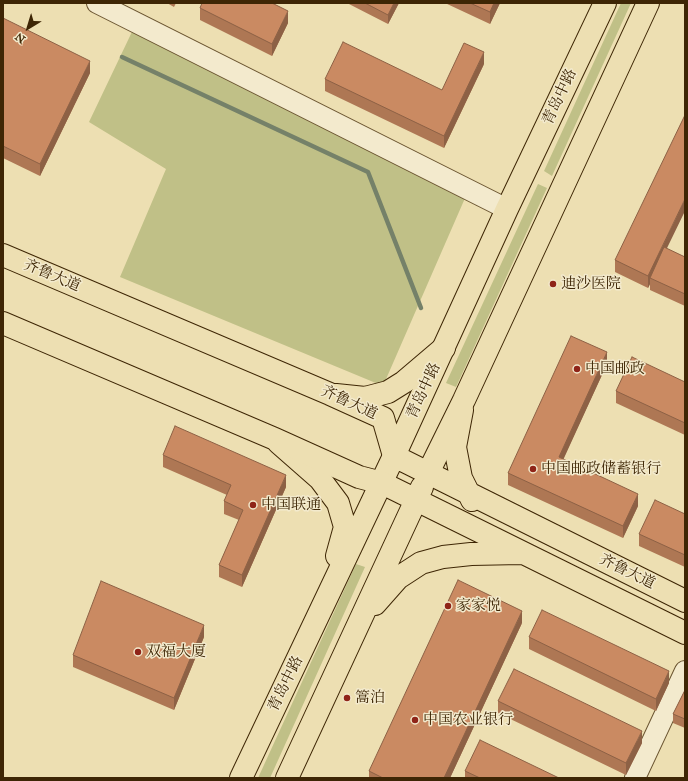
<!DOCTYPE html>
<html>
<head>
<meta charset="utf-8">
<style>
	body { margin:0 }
	#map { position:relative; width:688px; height:781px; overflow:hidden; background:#eddfb2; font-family:"IM FELL Great Primer",serif }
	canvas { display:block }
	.frame { position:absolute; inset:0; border:4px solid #3e2605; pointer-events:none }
	.north { position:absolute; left:8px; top:8px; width:40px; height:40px; -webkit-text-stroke:3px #f3eacd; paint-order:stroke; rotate:218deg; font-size:11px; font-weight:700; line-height:16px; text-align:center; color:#3e2605 }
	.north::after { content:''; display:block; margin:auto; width:14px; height:18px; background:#3e2605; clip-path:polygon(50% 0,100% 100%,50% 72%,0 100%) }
</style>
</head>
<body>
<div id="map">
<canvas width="688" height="781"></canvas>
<div class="frame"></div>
<div class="north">N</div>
</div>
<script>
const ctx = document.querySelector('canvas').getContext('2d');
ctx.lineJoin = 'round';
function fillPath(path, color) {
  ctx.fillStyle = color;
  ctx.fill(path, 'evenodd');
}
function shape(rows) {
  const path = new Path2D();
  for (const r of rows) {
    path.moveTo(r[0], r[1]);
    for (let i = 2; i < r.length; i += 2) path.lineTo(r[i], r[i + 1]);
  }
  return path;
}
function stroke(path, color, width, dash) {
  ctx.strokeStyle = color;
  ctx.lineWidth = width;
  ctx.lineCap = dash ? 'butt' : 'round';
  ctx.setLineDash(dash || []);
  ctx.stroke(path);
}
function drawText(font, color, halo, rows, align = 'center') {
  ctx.font = font + ' "IM FELL Great Primer","Noto Serif SC",serif';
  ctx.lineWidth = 3;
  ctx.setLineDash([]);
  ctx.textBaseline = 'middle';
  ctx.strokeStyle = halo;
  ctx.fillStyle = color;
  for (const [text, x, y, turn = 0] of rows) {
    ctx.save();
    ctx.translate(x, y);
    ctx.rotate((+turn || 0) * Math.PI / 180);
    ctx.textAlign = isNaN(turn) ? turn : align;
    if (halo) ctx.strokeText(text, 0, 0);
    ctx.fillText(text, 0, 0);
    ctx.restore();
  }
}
fillPath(shape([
	[621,3,631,3,552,176,544,171],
	[140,15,469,189,383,386,120,277,166,169,89,122],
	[538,184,547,188,456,387,446,383],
	[356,564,365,567,270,778,258,778]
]), '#c0c087');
stroke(shape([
	[122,57,368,172,421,308]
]), '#758169', 4.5);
const minor = shape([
	[97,3,507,209],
	[635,778,685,671]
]);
const major = shape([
	[336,395,365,398,388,392,404,382,444,348],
	[462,410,455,447,461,478,472,500],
	[279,443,320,479,338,503,345,527,337,556],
	[382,483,685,633],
	[375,604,398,578,421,563,443,557,471,554,521,553],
	[241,778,394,456,685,601],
	[287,778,422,487]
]);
const highway = shape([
	[3,255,330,394,383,418,394,456],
	[3,323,275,439,359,477,382,483],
	[394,456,507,209,605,3],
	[428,473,464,400,648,3]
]);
stroke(minor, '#6a5430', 22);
stroke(major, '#3e2605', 24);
stroke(highway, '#3e2605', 24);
stroke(minor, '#f3eacd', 20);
stroke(major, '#eddfb2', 22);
stroke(highway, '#eddfb2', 22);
fillPath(shape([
	[167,3,176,3,174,7],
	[347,3,399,3,388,24],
	[445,3,500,3,490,24],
	[200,8,288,23,272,56,200,20],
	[3,18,90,73,40,176,3,158],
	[484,64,444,148,325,91,325,79,442,90],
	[667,249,685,257,685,306,650,290,650,284,648,288,615,272,615,260],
	[607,364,563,459,638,506,623,538,508,485,508,473],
	[685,382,685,435,616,403,616,391],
	[163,455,286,487,242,587,219,577,219,565,239,520,224,514,224,501,227,495,163,467],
	[685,514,685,567,639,546,639,534],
	[522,623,450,778,369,778,369,771],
	[204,637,174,710,73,667,73,655],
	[529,637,669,683,656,711,529,649],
	[685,690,685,728,673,723,673,714],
	[498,701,642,743,626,775,498,713],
	[465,771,559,778,465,778]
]), '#ae7754');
fillPath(shape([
	[394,3,399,3,388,24,388,15],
	[494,3,500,3,490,24,490,12],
	[288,11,288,23,272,56,272,44],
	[484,52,484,64,444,148,444,136],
	[90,61,90,73,40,176,40,164],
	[685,199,685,211,652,279,650,278,650,284,648,288,648,276],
	[607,352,607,364,559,469,559,457],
	[286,475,286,487,242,587,242,575],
	[638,494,638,506,623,538,623,526],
	[522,611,522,623,450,778,444,778],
	[204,625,204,637,174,710,174,698],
	[669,671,669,683,656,711,656,699],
	[642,731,642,743,626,775,626,763]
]), '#8d6145');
const building = shape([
	[202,3,272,3,288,11,272,44,200,8,202,3],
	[365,3,394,3,388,15,365,3],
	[470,3,494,3,490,12,470,3],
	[3,18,90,61,40,164,3,146,3,18],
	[343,42,442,90,464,43,484,52,444,136,325,79,343,42],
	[685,115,685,199,648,276,615,260,685,115],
	[664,247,685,257,685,294,650,278,664,247],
	[571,336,607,352,559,457,638,494,623,526,508,473,571,336],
	[632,357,685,382,685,423,616,391,632,357],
	[175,426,286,475,242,575,219,565,243,510,224,501,231,485,163,455,175,426],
	[655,500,685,514,685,555,639,534,655,500],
	[458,580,522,611,444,778,383,778,369,771,458,580],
	[101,581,204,625,174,698,73,655,101,581],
	[542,610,669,671,656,699,529,637,542,610],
	[514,669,642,731,626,763,498,701,514,669],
	[685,690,685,719,673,714,685,690],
	[480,740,559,778,480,778,465,771,480,740]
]);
fillPath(building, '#ca8a62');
stroke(building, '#8d6145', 1);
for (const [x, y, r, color] of [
	[553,284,4,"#8f2418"],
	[577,369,4,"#8f2418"],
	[533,469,4,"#8f2418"],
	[253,505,4,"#8f2418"],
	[448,606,4,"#8f2418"],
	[138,652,4,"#8f2418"],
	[347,698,4,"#8f2418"],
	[415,720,4,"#8f2418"]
]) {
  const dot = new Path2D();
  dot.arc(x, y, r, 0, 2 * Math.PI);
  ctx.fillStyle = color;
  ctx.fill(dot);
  stroke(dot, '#f3eacd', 1.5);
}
drawText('15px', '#3e2605', '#f3eacd', [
	["青岛中路",560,97,-65],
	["齐鲁大道",52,276,23],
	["青岛中路",424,391,-65],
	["齐鲁大道",349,403,25],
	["齐鲁大道",627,572,26],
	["青岛中路",286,684,-64]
]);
drawText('15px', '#3e2605', '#f3eacd', [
	["迪沙医院",561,284],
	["中国邮政",585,369],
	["中国邮政储蓄银行",541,469],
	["中国联通",261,505],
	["家家悦",456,606],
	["双福大厦",146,652],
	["篙泊",355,698],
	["中国农业银行",423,720]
], 'left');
</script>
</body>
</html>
